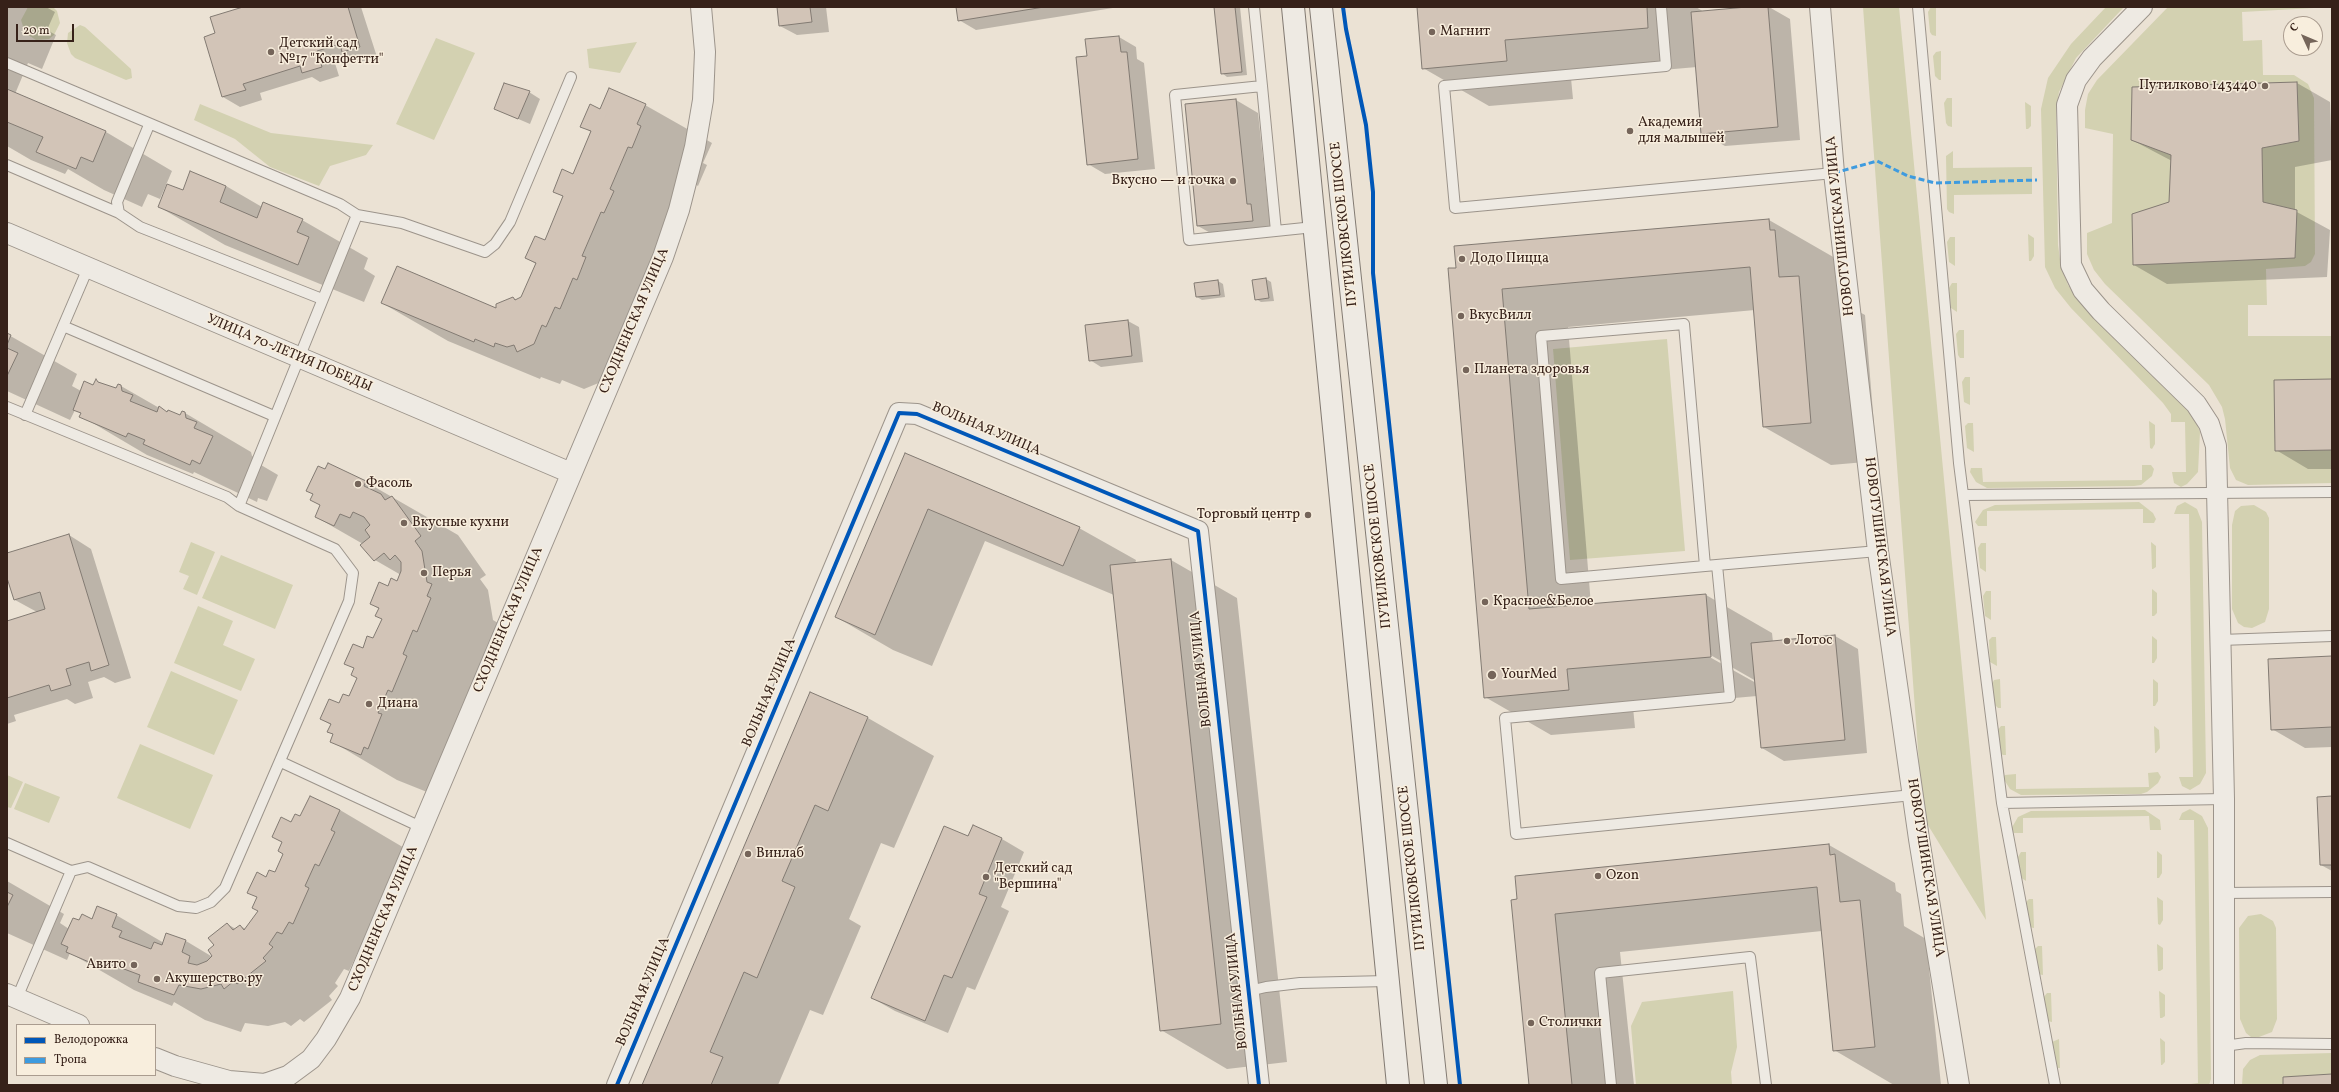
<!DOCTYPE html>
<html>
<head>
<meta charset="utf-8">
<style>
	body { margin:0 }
	#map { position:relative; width:2339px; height:1092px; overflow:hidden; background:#ebe2d4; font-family:Vollkorn,serif }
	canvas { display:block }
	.frame { position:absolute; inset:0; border:8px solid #362119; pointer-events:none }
	.legend { position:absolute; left:16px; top:1024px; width:140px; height:52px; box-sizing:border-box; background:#f8eedd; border:1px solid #aa9c8f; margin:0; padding:5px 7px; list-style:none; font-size:12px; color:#362119 }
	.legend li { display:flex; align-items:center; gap:8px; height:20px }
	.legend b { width:20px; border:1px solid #aa9c8f }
	.north { position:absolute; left:2283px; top:16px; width:40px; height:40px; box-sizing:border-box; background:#f8eedd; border:1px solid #aa9c8f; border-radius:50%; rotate:314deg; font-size:11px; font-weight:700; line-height:16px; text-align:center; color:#362119 }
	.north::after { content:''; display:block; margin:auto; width:14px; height:18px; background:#75655a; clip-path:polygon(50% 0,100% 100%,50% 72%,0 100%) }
	.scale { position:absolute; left:16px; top:24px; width:58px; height:18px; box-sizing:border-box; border:2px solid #362119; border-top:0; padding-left:5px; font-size:12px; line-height:14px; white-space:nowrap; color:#362119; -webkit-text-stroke:3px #f8eedd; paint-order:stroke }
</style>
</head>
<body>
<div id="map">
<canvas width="2339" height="1092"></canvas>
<div class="frame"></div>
<ul class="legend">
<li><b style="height:5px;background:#0057b8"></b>Велодорожка</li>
<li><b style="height:5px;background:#3e9bdf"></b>Тропа</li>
</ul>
<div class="north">С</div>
<div class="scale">20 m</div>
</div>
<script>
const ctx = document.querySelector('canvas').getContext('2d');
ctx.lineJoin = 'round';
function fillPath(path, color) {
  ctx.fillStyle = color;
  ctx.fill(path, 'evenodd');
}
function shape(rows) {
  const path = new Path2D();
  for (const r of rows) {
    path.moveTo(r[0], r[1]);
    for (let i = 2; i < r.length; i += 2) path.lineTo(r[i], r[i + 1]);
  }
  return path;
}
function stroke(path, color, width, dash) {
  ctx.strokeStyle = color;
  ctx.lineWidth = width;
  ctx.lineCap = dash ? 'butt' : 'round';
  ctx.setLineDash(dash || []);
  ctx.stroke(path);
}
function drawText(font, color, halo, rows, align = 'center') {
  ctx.font = font + ' Vollkorn,serif';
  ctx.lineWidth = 3;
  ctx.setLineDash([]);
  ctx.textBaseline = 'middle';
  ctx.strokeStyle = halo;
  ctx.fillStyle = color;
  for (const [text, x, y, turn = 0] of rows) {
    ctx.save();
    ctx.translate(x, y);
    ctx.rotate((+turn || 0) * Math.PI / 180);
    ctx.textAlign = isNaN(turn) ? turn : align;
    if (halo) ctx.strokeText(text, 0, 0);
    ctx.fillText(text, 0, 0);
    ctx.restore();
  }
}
fillPath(shape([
	[28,7,53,7,57,11,60,23,54,35,49,39,36,40,25,33,21,20],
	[1863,7,1899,7,1986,920,1923,817],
	[1931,7,1936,7,1936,36,1932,35,1930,32,1928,12],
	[2106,7,2124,7,2076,58,2059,92,2056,110,2058,245,2061,266,2068,285,2077,298,2184,402,2196,422,2200,432,2198,472,2187,484,2181,487,2174,483,2172,472,2186,472,2185,422,2171,422,2171,414,2163,403,2071,308,2055,288,2045,267,2041,109,2048,78,2071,44],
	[2168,7,2332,7,2242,12,2243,41,2262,40,2263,75,2294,75,2308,84,2314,98,2315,254,2311,262,2305,266,2266,269,2267,305,2248,305,2248,336,2332,336,2332,483,2248,485,2236,480,2230,468,2225,419,2222,407,2209,385,2105,284,2094,270,2087,254,2087,233,2112,223,2113,134,2085,128,2085,110,2088,94,2097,80],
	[80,25,85,27,131,69,132,78,126,80,75,58,71,54,67,43,68,33],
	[436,38,475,53,434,140,396,124],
	[637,42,620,73,589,68,587,49],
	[1941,51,1941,80,1939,80,1935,76,1933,56,1936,52],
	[1947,98,1952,98,1952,127,1948,126,1946,123,1944,103],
	[2025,102,2031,106,2031,126,2028,129,2026,129],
	[200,104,271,133,373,145,366,155,330,166,319,186,270,167,235,139,194,120],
	[1953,151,1953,168,2032,167,2032,194,1954,195,1954,214,1949,212,1947,209,1946,156],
	[2028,234,2034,238,2034,256,2031,261,2029,261],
	[1950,237,1955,237,1955,266,1949,262,1947,242],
	[1952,283,1957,283,1957,312,1951,308,1949,288],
	[1959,330,1964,330,1964,358,1960,358,1958,355,1956,334],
	[1667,339,1685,551,1570,560,1553,349],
	[1965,377,1970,377,1970,405,1964,402,1962,382],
	[2149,421,2155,425,2155,444,2152,449,2150,448],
	[1968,423,1973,423,1974,452,1967,448,1965,426],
	[2142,465,2151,465,2154,469,2152,476,2141,485,2134,486,1987,488,1976,482,1970,472,1971,468,1982,468,1983,482,2142,480],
	[2139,502,2153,513,2156,519,2154,523,2143,523,2143,509,1987,511,1987,526,1978,526,1975,522,1983,510,1995,505],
	[2185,502,2197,509,2202,522,2206,773,2200,784,2190,790,2182,786,2179,777,2193,777,2189,514,2174,514,2177,506],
	[2254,505,2266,512,2269,518,2269,609,2265,622,2252,628,2244,627,2238,623,2232,609,2232,525,2235,511,2241,506],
	[191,542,215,552,197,595,183,589,189,576,179,572],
	[2151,542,2156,546,2156,567,2153,569,2152,569],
	[1981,543,1986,543,1986,572,1980,568,1978,548],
	[221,555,293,585,275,629,202,598],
	[2152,589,2157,593,2157,613,2154,616,2152,616],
	[1986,591,1991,591,1991,620,1985,616,1983,596],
	[198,606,233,621,223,645,255,659,241,691,174,663],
	[2152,636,2157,640,2157,658,2154,663,2152,663],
	[1992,637,1996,637,1997,666,1990,662,1989,640],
	[171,671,238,700,214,755,147,727],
	[2000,679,2001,708,1998,708,1994,704,1992,684,1994,680],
	[2153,679,2158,683,2158,701,2155,706,2153,706],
	[2001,726,2005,726,2006,755,2003,755,2000,753,1997,731],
	[2154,726,2159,730,2160,748,2156,753,2155,753],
	[140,744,213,775,190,829,117,798],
	[2158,772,2161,777,2158,783,2147,792,2141,794,2021,795,2010,789,2003,778,2005,775,2016,774,2016,789,2149,787,2148,773],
	[7,775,23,782,11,808,7,807],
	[25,783,60,797,49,823,14,809],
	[2190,809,2202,816,2208,828,2211,1079,2209,1085,2184,1085,2198,1083,2194,820,2179,820,2182,813],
	[2145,810,2160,820,2161,830,2150,830,2149,816,2023,818,2023,833,2014,833,2011,829,2018,817,2031,811],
	[2157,851,2162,855,2162,873,2159,878,2157,878],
	[2021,852,2026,852,2026,881,2020,877,2018,857],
	[2157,897,2163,901,2163,920,2160,925,2158,924],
	[2029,899,2033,899,2034,928,2029,927,2026,902],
	[2261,914,2273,921,2276,928,2277,1019,2272,1032,2259,1037,2251,1037,2246,1033,2240,1019,2239,928,2248,916],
	[2157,944,2163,948,2163,969,2160,971,2158,971],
	[2038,946,2042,946,2043,975,2038,974,2035,949],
	[1733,991,1737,1047,1731,1072,1732,1085,1636,1085,1631,1026,1642,1002],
	[2159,991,2165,995,2165,1016,2162,1018,2160,1018],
	[2047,993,2051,993,2052,1022,2047,1021,2043,998],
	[2160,1038,2165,1042,2165,1062,2162,1065,2161,1065],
	[2059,1039,2060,1068,2057,1068,2052,1042],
	[2332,1053,2332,1085,2242,1085,2243,1069,2250,1060,2260,1055]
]), '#d3d1b1');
fillPath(shape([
	[7,7,46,7,55,12,47,30,56,35,42,69,28,63,15,94,106,132,172,171,160,199,148,194,142,207,104,190,68,169,65,174,31,160,7,146],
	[246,7,361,7,377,57,360,62,350,56,334,60,339,76,320,82,312,77,260,93,262,100,240,107,223,97,216,34],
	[778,7,826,7,829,32,797,35,780,26],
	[957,7,1119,7,976,30,959,20],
	[1215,7,1240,7,1247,75,1227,77,1222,73],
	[1418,7,1696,7,1704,12,1769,7,1790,19,1800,140,1725,146,1702,133,1697,67,1571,78,1573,99,1489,106,1423,68],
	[1119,37,1136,47,1137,59,1144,63,1155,169,1105,174,1088,164,1088,57],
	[2297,83,2330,102,2332,160,2295,167,2295,211,2330,230,2327,277,2167,284,2134,265,2170,203,2172,161,2132,140,2133,88],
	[529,92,540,99,530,124,495,109],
	[1236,100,1258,113,1269,215,1273,218,1275,233,1221,239,1198,226],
	[645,105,712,143,703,163,707,165,698,186,695,184,601,382,584,389,562,380,560,384,541,377,540,379,448,341,382,303,497,309,513,298,517,300,522,298,536,264,526,258,545,241,564,197,554,191,573,175,591,132,582,126,601,110],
	[191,172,226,186,262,207,302,220,368,258,364,269,375,276,364,302,225,245,159,207,183,191],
	[1769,220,1835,258,1843,303,1865,315,1877,461,1831,465,1764,427,1755,310,1568,327,1591,605,1706,595,1772,633,1773,642,1835,636,1858,649,1867,753,1784,761,1762,748,1757,696,1633,707,1635,728,1551,735,1485,697,1449,269],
	[1707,653,1756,681,1756,683,1706,655],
	[1266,279,1271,282,1274,301,1261,302,1256,299],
	[1218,281,1223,284,1225,297,1202,300,1197,297],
	[1128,321,1139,327,1143,362,1101,367,1090,360],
	[7,334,77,374,72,386,81,391,94,386,96,381,117,389,121,386,168,413,181,417,185,413,251,452,252,456,262,462,261,465,278,475,267,501,258,498,257,502,194,472,193,474,147,455,81,416,82,414,75,410,70,420,7,391],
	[2332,380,2332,469,2308,469,2276,450],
	[906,454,1079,528,1136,560,1135,564,1171,560,1237,598,1287,1062,1227,1069,1161,1030,1114,595,985,541,932,666,893,650,836,617],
	[328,465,366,482,458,535,486,575,480,579,488,590,493,620,498,623,427,792,397,780,331,741,334,735,328,732,331,725,321,719,349,697,358,678,355,669,346,664,374,640,382,619,376,616,379,609,371,604,388,587,398,583,401,575,375,560,363,544,316,517,321,505,314,495,308,491],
	[69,535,91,549,131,678,115,683,104,677,88,682,93,698,75,704,67,699,14,715,16,721,7,724,7,622,37,612,15,600,7,574,7,554],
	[2332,657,2332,747,2305,748,2272,729],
	[868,718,934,756,894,848,881,843,849,919,861,926,823,1015,810,1010,778,1085,643,1085],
	[2332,797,2332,871,2321,865],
	[340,810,406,849,349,971,344,969,335,983,338,986,329,996,332,1000,304,1022,300,1019,291,1026,285,1022,268,1026,245,1023,241,1032,205,1020,174,1002,172,1006,134,990,70,953,67,960,7,933,7,881,64,914,60,923,69,929,80,922,116,915,164,943,167,935,186,941,216,959,216,946,227,924,236,929,240,926,246,929,259,911,258,897,249,892,266,878,275,874,284,854,283,843,273,837,301,818],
	[973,827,1002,839,1024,852,1001,907,1009,911,975,990,967,987,948,1033,895,1011,872,998],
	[1829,845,1895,883,1896,891,1901,894,1904,926,1926,939,1941,1085,1894,1085,1834,1050,1822,931,1620,952,1634,1085,1530,1085,1512,901]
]), '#0003');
const building = shape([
	[243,7,348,7,360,47,342,52,340,44,317,51,322,67,302,73,300,66,243,84,246,90,222,97,204,37,215,33,210,17,243,7],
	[777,7,810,7,812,22,779,26,777,7],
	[956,7,1044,7,958,21,956,7],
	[1214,7,1235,7,1242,72,1221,74,1214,7],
	[1417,7,1647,7,1648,28,1505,40,1507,61,1422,69,1417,7],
	[1747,7,1768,7,1778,127,1701,134,1691,12,1747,7],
	[1119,36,1121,52,1127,52,1138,159,1087,165,1076,57,1087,56,1085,39,1119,36],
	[2297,82,2299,141,2262,148,2263,202,2297,210,2295,258,2133,265,2132,214,2169,202,2171,155,2131,140,2132,87,2297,82],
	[504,83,530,91,518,119,494,109,504,83],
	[609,88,646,104,637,124,641,126,632,148,628,147,610,189,614,191,604,213,601,212,582,256,586,257,577,280,573,278,560,309,555,307,546,327,542,325,534,344,517,352,514,345,507,347,495,343,494,347,475,339,474,342,381,303,397,266,496,308,496,304,513,297,515,300,521,297,536,263,525,258,535,236,545,240,563,196,553,192,562,169,573,174,591,131,580,127,590,104,600,109,609,88],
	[7,89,106,131,93,162,81,157,76,169,36,152,43,137,7,122,7,89],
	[1236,99,1247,204,1251,204,1253,221,1197,226,1185,104,1236,99],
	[190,171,226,186,220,202,257,218,263,202,303,219,297,232,309,237,298,265,158,207,167,184,183,190,190,171],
	[1769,219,1770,230,1775,230,1779,277,1799,276,1811,423,1763,427,1750,267,1502,289,1529,609,1706,594,1711,657,1567,669,1569,690,1484,698,1448,268,1456,268,1454,246,1769,219],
	[1266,278,1269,298,1255,300,1252,280,1266,278],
	[1218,280,1220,295,1196,297,1194,283,1218,280],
	[1128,320,1132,356,1089,361,1085,325,1128,320],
	[7,333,11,335,7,345,7,333],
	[7,348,18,353,7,376,7,348],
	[96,379,98,382,116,388,118,384,121,385,122,391,133,395,130,401,157,412,159,406,167,412,168,410,180,415,182,411,185,412,186,418,197,422,194,428,213,436,200,464,192,460,190,465,143,444,145,440,128,433,126,437,79,417,81,413,73,410,84,381,93,385,96,379],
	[2332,379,2332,450,2275,451,2274,380,2332,379],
	[905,453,1080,527,1063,566,928,509,875,635,835,617,905,453],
	[328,463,366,481,364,486,381,494,385,500,392,496,421,536,415,541,422,551,427,582,432,584,427,596,431,598,417,632,413,630,403,654,407,656,392,692,388,690,378,713,382,714,368,749,364,747,361,755,330,742,333,734,327,732,331,724,320,719,329,699,339,703,343,694,349,696,357,678,351,675,354,668,344,664,353,644,363,648,367,636,373,638,382,619,375,616,379,608,370,604,379,582,388,586,391,578,397,581,401,571,401,562,395,555,390,560,384,553,374,561,360,545,370,537,365,530,370,525,364,517,353,512,350,518,340,514,334,526,315,517,320,505,310,500,313,494,306,491,318,466,325,469,328,463],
	[69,534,109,665,91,671,89,662,66,669,71,685,51,691,49,685,7,698,7,621,45,609,40,592,14,600,7,578,7,553,69,534],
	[1171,559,1221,1024,1160,1031,1110,565,1171,559],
	[1835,635,1845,740,1761,748,1751,643,1835,635],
	[2332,656,2332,727,2271,730,2268,659,2332,656],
	[810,692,868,717,828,811,815,805,782,881,795,887,757,978,744,972,710,1052,723,1057,711,1085,642,1085,810,692],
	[310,796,340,810,331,830,335,832,319,866,315,864,305,886,309,888,293,924,289,922,282,934,277,932,269,944,273,947,263,958,266,961,237,984,234,981,224,989,221,984,201,989,179,985,174,995,138,982,140,975,108,963,105,969,66,952,68,947,61,944,73,918,79,920,82,914,92,919,97,906,117,914,112,927,122,931,119,937,151,949,154,942,162,945,166,933,186,940,182,952,190,956,188,963,197,965,207,961,212,956,208,950,214,945,208,938,227,923,233,930,240,925,244,930,258,911,252,908,257,897,247,893,257,872,266,877,269,870,275,872,283,854,278,851,282,842,272,837,281,817,291,822,295,814,300,816,310,796],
	[2332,796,2332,865,2320,865,2317,797,2332,796],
	[973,825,1002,838,979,894,987,897,952,978,944,975,925,1021,871,998,944,826,968,836,973,825],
	[1829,844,1830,855,1835,854,1840,902,1860,900,1875,1047,1833,1051,1817,887,1555,914,1572,1085,1529,1085,1511,900,1517,899,1515,876,1829,844],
	[7,892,13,895,7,907,7,892],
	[2332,1074,2332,1085,2283,1085,2283,1077,2332,1074]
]);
fillPath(building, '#d2c4b7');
stroke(building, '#827a72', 1);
const lane = shape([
	[1254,7,1262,86,1175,95,1189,240,1314,227],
	[1661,7,1666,66,1444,86,1455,208,1834,173],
	[1918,7,1959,463,2002,803,2055,1085],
	[7,63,340,204,357,215,239,506,335,549,353,573,349,601,225,888,211,902,196,908,178,906,88,867,71,871,7,843],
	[1262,86,1276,231],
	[149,125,117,202,119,213,140,227,322,299],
	[7,165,119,213],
	[357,215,402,223,485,252,495,244,510,222,571,77],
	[63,326,274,416],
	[7,407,227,497,239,506],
	[25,415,88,268],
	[1964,495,2332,492],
	[1717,565,1730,697,1505,718,1516,834,1913,795],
	[1705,566,1684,324,1541,336,1561,579,1705,566,1878,551],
	[2221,640,2332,636],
	[281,762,423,828],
	[2002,803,2224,799],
	[2224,893,2332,892],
	[1249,991,1266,987,1300,983,1387,981],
	[17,998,71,871],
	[2224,1046,2246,1043,2332,1044],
	[1611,1085,1600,973,1750,957,1766,1085]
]);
const street = shape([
	[1820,7,1834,173,1878,551,1919,839,1959,1085],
	[2142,7,2092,58,2076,80,2067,105,2071,265,2083,290,2101,311,2196,404,2209,424,2216,446,2224,799,2224,1085],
	[7,233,571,473],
	[7,994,79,1025],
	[155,1058,175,1066,229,1081,265,1084,288,1076,311,1059,326,1039,350,998,663,257,679,210,695,147,703,100,705,52,701,7],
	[617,1085,899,413,917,414,1198,531,1259,1085]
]);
const secondary = shape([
	[1293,7,1398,1085],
	[1321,7,1436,1085]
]);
stroke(lane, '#9c948b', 12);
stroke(street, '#9c948b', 22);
stroke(secondary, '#827a72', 24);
stroke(lane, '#eeeae3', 10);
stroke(street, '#eeeae3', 20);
stroke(secondary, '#eeeae3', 22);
stroke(shape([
	[1834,173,1877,161,1908,176,1935,183,2037,180]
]), '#3e9bdf', 3, [6, 3]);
stroke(shape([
	[1343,7,1346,29,1366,125,1369,154,1373,192,1373,273,1460,1085],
	[617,1085,899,413,917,414,1198,531,1259,1085]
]), '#0057b8', 4);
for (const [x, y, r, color] of [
	[1432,32,4,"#75655a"],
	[271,52,4,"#75655a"],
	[2265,86,4,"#75655a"],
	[1630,131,4,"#75655a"],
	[1233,181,4,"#75655a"],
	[1462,259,4,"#75655a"],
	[1461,316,4,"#75655a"],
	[1466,370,4,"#75655a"],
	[358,484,4,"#75655a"],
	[1308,515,4,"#75655a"],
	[404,523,4,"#75655a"],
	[424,573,4,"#75655a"],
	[1485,602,4,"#75655a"],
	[1787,641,4,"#75655a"],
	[1492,675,5,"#75655a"],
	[369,704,4,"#75655a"],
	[748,854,4,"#75655a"],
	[1598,876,4,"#75655a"],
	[986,877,4,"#75655a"],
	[134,965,4,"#75655a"],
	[157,979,4,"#75655a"],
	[1531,1023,4,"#75655a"]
]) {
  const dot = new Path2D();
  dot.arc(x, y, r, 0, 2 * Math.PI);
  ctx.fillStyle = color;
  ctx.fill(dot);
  stroke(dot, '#f8eedd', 1.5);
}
drawText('14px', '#362119', '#f8eedd', [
	["Магнит",1440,32],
	["Детский сад",279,44],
	["№17 \"Конфетти\"",279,60],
	["Путилково 143440",2257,86,"right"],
	["Академия",1638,123],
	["для малышей",1638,139],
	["Вкусно — и точка",1225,181,"right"],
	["Додо Пицца",1470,259],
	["ВкусВилл",1469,316],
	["Планета здоровья",1474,370],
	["Фасоль",366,484],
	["Торговый центр",1300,515,"right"],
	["Вкусные кухни",412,523],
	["Перья",432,573],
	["Красное&Белое",1493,602],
	["Лотос",1795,641],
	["YourMed",1501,675],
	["Диана",377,704],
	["Винлаб",756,854],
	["Детский сад",994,869],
	["\"Вершина\"",994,885],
	["Ozon",1606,876],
	["Авито",126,965,"right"],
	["Акушерство.ру",165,979],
	["Столички",1539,1023]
], 'left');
drawText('14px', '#362119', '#f8eedd', [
	["ПУТИЛКОВСКОЕ ШОССЕ",1345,224,-96],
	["НОВОТУШИНСКАЯ УЛИЦА",1841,226,-96],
	["СХОДНЕНСКАЯ УЛИЦА",635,321,-67],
	["УЛИЦА 70-ЛЕТИЯ ПОБЕДЫ",289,354,23],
	["ВОЛЬНАЯ УЛИЦА",986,430,23],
	["ПУТИЛКОВСКОЕ ШОССЕ",1379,546,-96],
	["НОВОТУШИНСКАЯ УЛИЦА",1879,547,83],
	["СХОДНЕНСКАЯ УЛИЦА",509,620,-67],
	["ВОЛЬНАЯ УЛИЦА",1202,669,-96],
	["ВОЛЬНАЯ УЛИЦА",770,693,-67],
	["ПУТИЛКОВСКОЕ ШОССЕ",1413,868,-96],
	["НОВОТУШИНСКАЯ УЛИЦА",1925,868,81],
	["СХОДНЕНСКАЯ УЛИЦА",384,919,-67],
	["ВОЛЬНАЯ УЛИЦА",1238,991,-96],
	["ВОЛЬНАЯ УЛИЦА",644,992,-67]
]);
</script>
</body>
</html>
